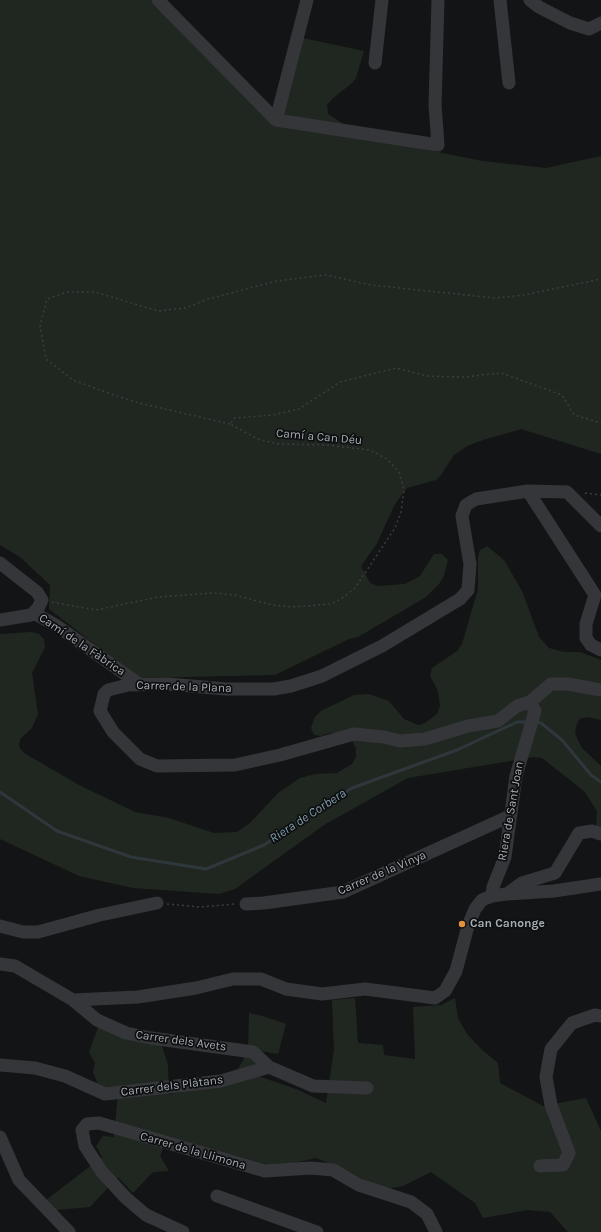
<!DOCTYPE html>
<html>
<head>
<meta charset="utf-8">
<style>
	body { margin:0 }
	canvas { display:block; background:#131415 }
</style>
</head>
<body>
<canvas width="601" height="1232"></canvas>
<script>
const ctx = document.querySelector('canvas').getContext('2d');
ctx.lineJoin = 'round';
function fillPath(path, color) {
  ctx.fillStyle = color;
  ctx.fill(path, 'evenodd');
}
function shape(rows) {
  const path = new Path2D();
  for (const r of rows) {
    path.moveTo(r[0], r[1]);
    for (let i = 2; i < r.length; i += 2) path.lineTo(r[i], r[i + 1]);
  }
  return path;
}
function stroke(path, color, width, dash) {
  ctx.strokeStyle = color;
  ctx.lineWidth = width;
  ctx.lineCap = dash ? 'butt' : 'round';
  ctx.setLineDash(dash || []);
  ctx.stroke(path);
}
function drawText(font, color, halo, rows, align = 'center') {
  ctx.font = font + ' Karla,sans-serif';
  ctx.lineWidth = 3.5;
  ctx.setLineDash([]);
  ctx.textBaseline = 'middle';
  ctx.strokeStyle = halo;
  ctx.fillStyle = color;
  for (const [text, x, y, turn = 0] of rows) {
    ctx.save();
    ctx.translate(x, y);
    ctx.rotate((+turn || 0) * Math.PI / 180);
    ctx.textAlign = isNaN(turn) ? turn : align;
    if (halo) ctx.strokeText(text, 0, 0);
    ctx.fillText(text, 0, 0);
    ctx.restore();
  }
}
fillPath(shape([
	[0,0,151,0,276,120,298,37,364,51,356,78,352,83,332,99,327,105,328,114,345,125,403,145,482,161,546,168,601,156,601,454,521,429,483,440,467,446,454,455,441,475,436,480,407,488,395,504,376,545,361,566,370,583,378,586,405,584,420,576,434,554,442,554,448,560,444,576,439,584,426,597,358,637,349,639,275,675,138,678,111,660,101,649,49,609,50,585,20,557,0,545],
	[487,546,504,560,522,591,539,637,549,648,564,652,580,652,601,660,601,720,587,717,579,719,576,727,575,734,582,748,601,766,601,834,596,826,597,811,584,791,542,758,534,757,408,778,324,825,235,889,219,894,133,888,79,876,0,839,0,634,31,632,39,634,44,639,45,647,32,673,38,714,32,728,20,739,19,747,24,753,79,785,135,812,169,818,214,833,237,832,250,823,278,793,300,778,315,774,337,773,352,764,356,757,356,748,352,741,337,733,329,733,321,736,314,735,311,728,315,717,321,711,354,695,369,694,389,701,404,719,418,725,425,723,437,714,440,706,439,698,438,691,430,676,432,668,457,651,462,644,478,589,478,557,480,550],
	[355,998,358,1043,383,1045,384,1055,415,1059,413,1007,441,1005,455,998,458,1018,467,1034,480,1048,498,1063,500,1083,543,1106,586,1098,601,1131,601,1232,568,1232,550,1212,528,1210,483,1218,475,1203,431,1172,403,1186,382,1190,346,1170,316,1158,277,1167,168,1137,160,1156,169,1171,153,1172,133,1193,118,1177,90,1207,56,1210,46,1200,102,1157,96,1146,103,1136,114,1137,118,1093,98,1084,93,1072,95,1063,89,1052,99,1025,162,1046,168,1065,169,1094,238,1083,238,1069,248,1051,249,1013,263,1016,286,1024,278,1054,260,1051,258,1076,296,1089,326,1103,334,1050,332,1000]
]), '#202720');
stroke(shape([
	[536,722,541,723,562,740,591,775,601,782],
	[0,792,57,831,131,857,206,869,264,845,352,788,457,750,517,722,528,722]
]), '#2e383c', 3);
stroke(shape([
	[230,424,139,403,111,394,73,380,46,359,40,326,47,299,67,292,95,292,158,311,186,308,208,299,277,281,326,275,371,285,495,298,524,295,601,279],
	[585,493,601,495],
	[52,602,96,610,158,597,214,593,235,595,272,605,293,607,331,604,341,599,355,588,395,528,401,512,404,490,399,472,387,459,370,450,327,445,278,444,258,439,230,424,235,418,273,415,299,409,340,382,396,368,427,376,464,377,501,373,562,395,574,415,601,423],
	[167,904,200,907,235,904]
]), '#3b3d40', 1.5, [2, 3]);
stroke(shape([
	[158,0,276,120,307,0],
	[500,0,509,83],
	[530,0,539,7,570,23,589,29,601,23],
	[375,63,382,0],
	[276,120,438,145,435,105,438,0],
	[528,491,595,595,586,624,586,638,591,645,601,650],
	[601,526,567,492,528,491,476,499,466,505,462,516,470,564,468,590,460,599,382,646,322,676,291,686,274,689,226,689,168,684,128,685,108,690,104,694,100,711,113,732,140,759,157,766,235,765,280,755,354,734,384,737,400,741,425,739,468,726,498,721,517,706,530,702,551,684,568,684,601,690],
	[0,563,37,592,42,600,38,608,31,615,0,620],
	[34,613,57,626,139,684],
	[507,894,522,883,555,873,579,833,592,831,601,834],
	[492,896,493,887,505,857,516,776,535,711,530,702],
	[246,904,264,903,343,892,510,816],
	[0,926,23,932,38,932,100,915,157,903],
	[0,964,15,966,73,1000,138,997,196,988,233,979,261,979,286,989,322,994,365,989,435,998,445,991,456,971,468,926,475,909,482,900,492,896,507,894,554,891,601,884],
	[73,1000,97,1020,126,1033,151,1038,253,1052,269,1067],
	[0,1065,35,1068,65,1076,105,1094,221,1081,269,1067,313,1086,367,1088],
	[0,1137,19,1180,69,1232],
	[540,1166,563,1165,569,1153,551,1105,546,1077,551,1049,572,1023,595,1015,601,1016],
	[217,1196,317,1232],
	[183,1232,146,1215,126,1198,102,1172,85,1146,82,1130,87,1124,99,1123,265,1171,311,1168,333,1170,359,1185,411,1202,427,1214,436,1232]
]), '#35363a', 13);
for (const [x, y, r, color] of [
	[462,924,4,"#e1933f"]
]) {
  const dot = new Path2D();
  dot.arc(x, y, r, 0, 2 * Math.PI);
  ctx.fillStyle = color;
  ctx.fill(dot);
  stroke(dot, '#0e0f10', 1.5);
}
drawText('12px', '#a6adb4', '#0e0f10', [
	["Camí a Can Déu",319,437,5],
	["Camí de la Fàbrica",82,645,34],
	["Carrer de la Plana",184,687,2],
	["Riera de Sant Joan",511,811,-80],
	["Carrer de la Vinya",382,873,-23],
	["Carrer dels Avets",181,1041,8],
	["Carrer dels Plàtans",172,1086,-7],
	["Carrer de la Llimona",193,1151,16]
]);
drawText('bold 12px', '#a6adb4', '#0e0f10', [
	["Can Canonge",470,924]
], 'left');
drawText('italic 13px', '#809eac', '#0e0f10', [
	["Riera de Corbera",308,816,-33]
]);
</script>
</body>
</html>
